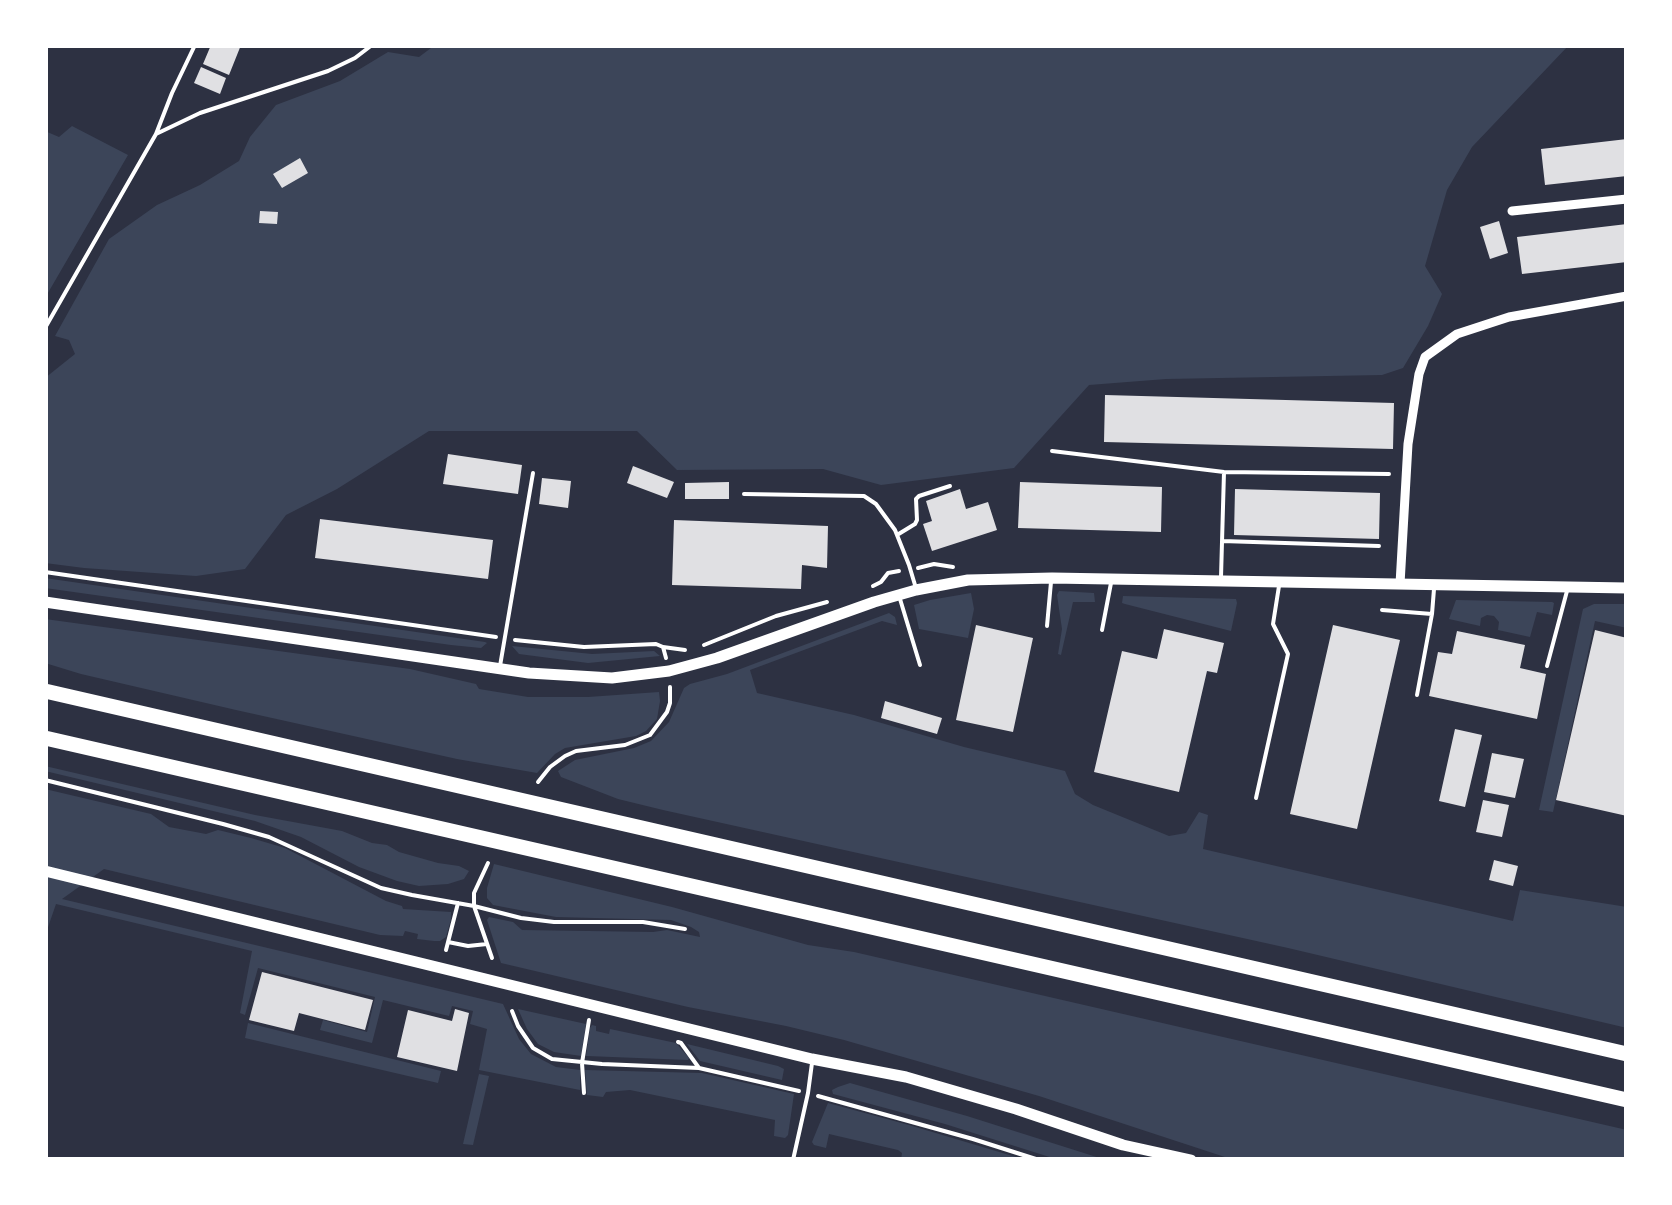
<!DOCTYPE html>
<html>
<head>
<meta charset="utf-8">
<style>
	body { margin:0 }
	#map { position:relative; width:1672px; height:1205px; overflow:hidden; background:#2d3142; font-family:Helvetica,sans-serif }
	canvas { display:block }
	.frame { position:absolute; inset:0; border:48px solid #fff; pointer-events:none }
</style>
</head>
<body>
<div id="map">
<canvas width="1672" height="1205"></canvas>
<div class="frame"></div>
</div>
<script>
const ctx = document.querySelector('canvas').getContext('2d');
ctx.lineJoin = 'round';
function fillPath(path, color) {
  ctx.fillStyle = color;
  ctx.fill(path, 'evenodd');
}
function shape(rows) {
  const path = new Path2D();
  for (const r of rows) {
    path.moveTo(r[0], r[1]);
    for (let i = 2; i < r.length; i += 2) path.lineTo(r[i], r[i + 1]);
  }
  return path;
}
function stroke(path, color, width, dash) {
  ctx.strokeStyle = color;
  ctx.lineWidth = width;
  ctx.lineCap = dash ? 'butt' : 'round';
  ctx.setLineDash(dash || []);
  ctx.stroke(path);
}
fillPath(shape([
	[435,45,1569,45,1472,147,1447,190,1425,266,1442,294,1428,326,1403,368,1382,375,1166,379,1089,385,1014,468,881,485,823,469,677,470,637,431,429,431,337,489,286,515,245,569,196,576,84,568,45,563,45,378,75,354,69,340,55,336,109,239,157,205,200,185,239,161,250,137,276,105,340,81,388,52,419,57],
	[72,126,128,155,45,298,45,131,59,137],
	[45,578,485,642,487,643,481,648,451,645,45,588],
	[1059,591,1094,593,1095,602,1073,602,1061,655,1058,654,1062,629,1057,595],
	[971,593,974,609,968,638,919,629,914,605,930,600],
	[1123,596,1236,599,1237,603,1231,631,1125,604,1122,603],
	[1456,600,1552,602,1554,603,1552,615,1537,612,1530,637,1498,630,1499,622,1494,616,1487,615,1481,618,1480,626,1449,619],
	[1594,604,1627,604,1627,628,1595,621,1553,812,1539,810,1583,609],
	[889,613,895,617,897,625,882,621,750,670,757,693,854,715,964,747,1065,771,1075,794,1093,805,1169,836,1186,833,1199,812,1208,815,1203,849,1513,921,1520,890,1627,907,1627,1028,1288,948,663,810,618,799,561,777,558,771,575,760,634,748,651,741,669,722,684,688,690,684,727,674],
	[45,619,410,669,476,684,479,689,528,697,588,697,659,692,660,701,657,719,646,731,636,736,565,748,555,754,537,773,457,759,236,710,81,674,45,663],
	[512,646,592,654,654,651,660,656,588,663,519,654],
	[45,766,255,815,342,831,372,843,387,845,399,852,438,863,459,866,469,871,464,879,448,884,419,886,397,881,359,867,301,837,255,821,45,771],
	[45,789,151,814,169,827,206,834,218,830,251,838,285,848,386,901,402,906,403,909,451,912,451,919,446,937,440,941,434,941,417,939,418,934,405,931,403,936,380,935,104,869,62,899,503,1004,519,1039,531,1054,556,1067,580,1070,580,1090,479,1070,487,1029,470,1024,473,1011,452,1006,449,1016,383,1000,372,1043,320,1030,323,1020,367,1032,375,997,258,968,245,1015,240,1013,252,951,56,904,45,936],
	[494,864,672,907,808,945,854,952,1627,1130,1627,1160,1234,1160,1039,1096,844,1040,786,1026,688,1007,501,963,487,920,489,917,513,922,522,930,653,932,667,930,700,937,699,932,691,927,671,920,556,917,493,905,487,898,487,888],
	[518,1009,586,1024,581,1056,554,1052,538,1044,527,1029],
	[248,1023,441,1071,438,1083,245,1038],
	[592,1025,596,1026,596,1031,609,1034,610,1029,676,1043,689,1058,688,1060,587,1056,586,1056,590,1028],
	[687,1044,778,1066,784,1069,782,1080,700,1061],
	[585,1070,702,1073,794,1094,788,1135,785,1138,774,1136,775,1120,630,1090,606,1092,603,1097,587,1095],
	[479,1074,489,1076,473,1145,463,1144],
	[850,1083,967,1116,1106,1160,1059,1160,945,1124,833,1094,832,1090,838,1087],
	[828,1103,909,1125,1026,1160,901,1160,902,1153,898,1150,829,1134,826,1148,814,1145,812,1142]
]), '#3c4559');
fillPath(shape([
	[211,45,241,45,229,75,203,64],
	[201,67,226,78,220,94,194,83],
	[1627,139,1627,176,1545,185,1541,149],
	[300,158,308,173,282,188,273,174],
	[260,211,278,212,277,224,259,223],
	[1499,221,1508,253,1490,259,1480,227],
	[1627,224,1627,262,1522,274,1517,237],
	[1105,395,1394,403,1393,449,1104,442],
	[448,454,522,465,518,494,443,484],
	[633,466,674,482,667,498,627,483],
	[542,478,571,481,568,508,539,504],
	[729,482,729,499,685,499,685,483],
	[1020,482,1162,487,1161,532,1018,528],
	[960,489,966,509,988,502,997,530,932,551,923,524,932,521,926,501],
	[1235,489,1380,493,1379,539,1234,535],
	[320,519,493,540,488,579,315,558],
	[674,520,828,526,827,568,802,565,801,589,672,585],
	[976,625,1033,638,1013,732,956,720],
	[1333,625,1400,640,1357,829,1290,814],
	[1164,629,1224,643,1217,673,1207,671,1179,792,1094,772,1122,651,1157,659],
	[1595,630,1627,638,1627,816,1556,800],
	[1457,631,1525,645,1520,668,1546,674,1537,719,1429,696,1438,652,1452,654],
	[885,701,942,718,937,734,881,718],
	[1455,729,1482,735,1465,807,1439,801],
	[1492,753,1524,759,1515,798,1484,792],
	[1483,800,1509,805,1502,837,1476,832],
	[1494,860,1518,866,1513,886,1489,880],
	[262,972,373,1000,365,1030,299,1013,294,1031,249,1020],
	[455,1009,469,1013,457,1071,397,1057,408,1010,452,1021]
]), '#e0e0e3');
stroke(shape([
	[918,568,934,564,953,567],
	[45,572,496,637],
	[873,586,881,582,888,573,899,571],
	[515,640,584,647,656,644,663,647,666,658],
	[704,645,776,616,827,602],
	[663,647,685,650],
	[45,780,223,824,269,837,381,888,412,895,474,906,521,918,554,922,643,922,685,929],
	[538,782,550,767,565,756,576,751,625,745,650,735,667,712,670,703,670,687],
	[488,863,474,893,474,906,492,958],
	[448,942,468,946,487,944],
	[446,950,458,903],
	[512,1011,518,1026,533,1048,552,1059,602,1064,699,1068,799,1091],
	[678,1042,681,1043,699,1068],
	[584,1093,582,1063,589,1020],
	[818,1096,973,1139,1039,1160]
]), '#fff', 4);
stroke(shape([
	[156,134,200,113,328,71,355,58,372,45],
	[45,328,156,134,172,93,195,45],
	[1052,451,1224,472,1389,474],
	[744,494,864,496,876,504,895,530,909,565,915,585],
	[897,535,915,524,917,520,916,499,919,496,950,486],
	[1222,541,1379,546],
	[1221,577,1224,472],
	[900,599,920,665],
	[1382,610,1432,614,1434,589],
	[1047,626,1051,582],
	[1102,630,1111,583],
	[500,666,533,473],
	[1547,666,1567,591],
	[1417,695,1432,614],
	[1256,798,1288,654,1273,624,1279,586],
	[793,1160,808,1093,812,1063]
]), '#fff', 4);
stroke(shape([
	[1512,211,1627,199],
	[1400,584,1408,444,1419,374,1425,357,1457,334,1509,317,1627,296]
]), '#fff', 9);
stroke(shape([
	[45,602,529,673,612,678,669,671,717,658,874,602,916,590,968,580,1052,578,1627,588],
	[45,871,812,1059,906,1077,1016,1109,1123,1145,1191,1160]
]), '#fff', 11);
stroke(shape([
	[45,691,1627,1054],
	[45,738,1627,1100]
]), '#fff', 15);
</script>
</body>
</html>
